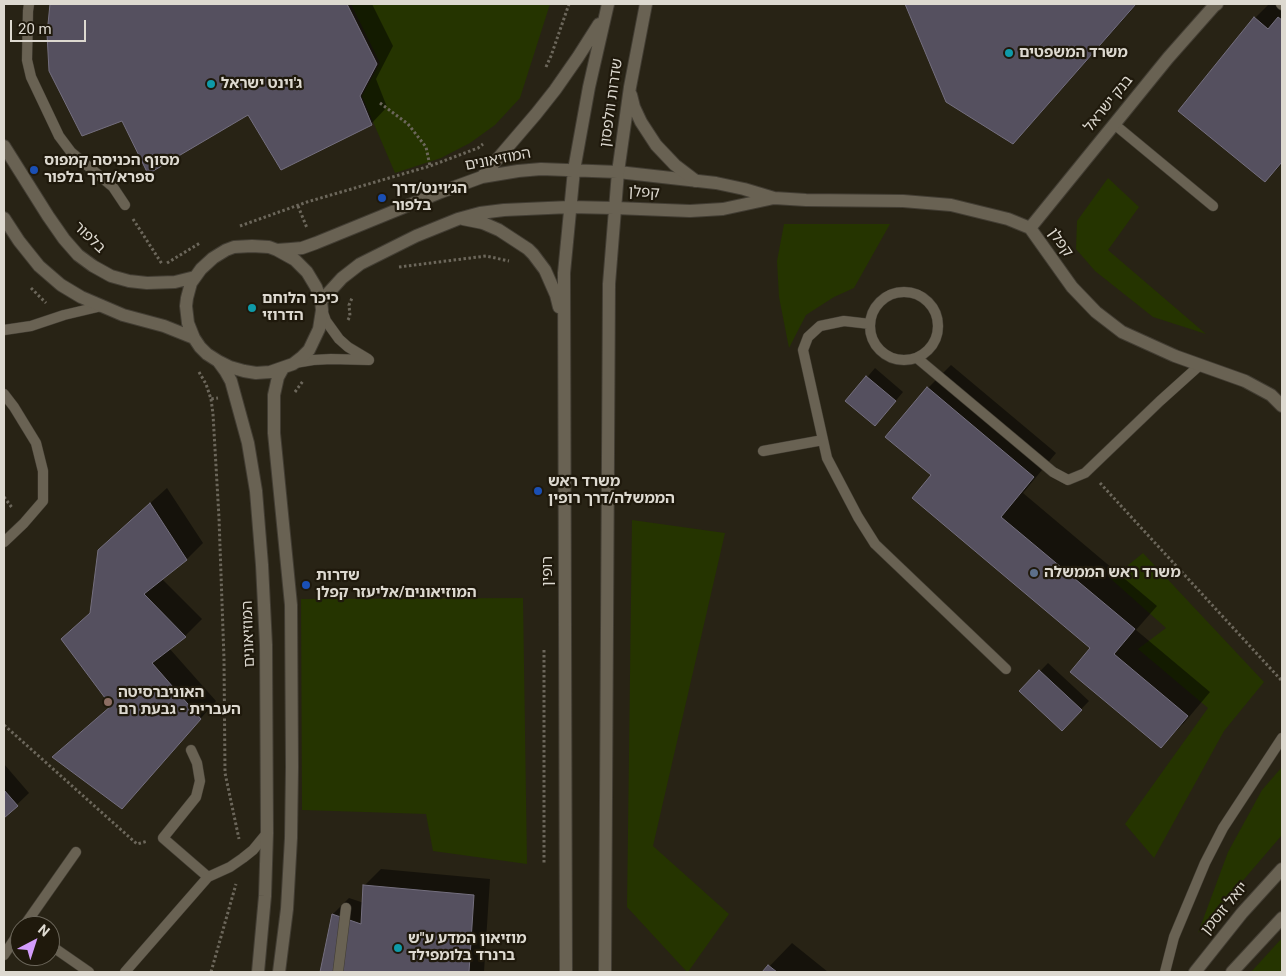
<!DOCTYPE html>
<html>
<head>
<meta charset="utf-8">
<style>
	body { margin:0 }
	#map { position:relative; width:1286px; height:976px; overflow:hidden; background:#282315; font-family:Roboto,sans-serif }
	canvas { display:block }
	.frame { position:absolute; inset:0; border:5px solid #ddd9d0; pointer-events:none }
	.north { position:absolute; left:10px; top:916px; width:50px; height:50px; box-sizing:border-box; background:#1f190c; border:1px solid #6b665a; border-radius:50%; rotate:40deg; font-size:14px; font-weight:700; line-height:20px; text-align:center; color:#ddd9d0 }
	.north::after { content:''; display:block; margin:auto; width:18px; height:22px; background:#d39cfc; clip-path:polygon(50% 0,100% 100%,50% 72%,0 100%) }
	.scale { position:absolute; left:10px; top:20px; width:76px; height:22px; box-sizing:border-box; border:2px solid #ddd9d0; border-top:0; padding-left:6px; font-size:15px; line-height:18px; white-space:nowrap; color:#ddd9d0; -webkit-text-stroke:4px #1f190c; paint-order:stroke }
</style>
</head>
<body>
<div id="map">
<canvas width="1286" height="976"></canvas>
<div class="frame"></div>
<div class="north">N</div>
<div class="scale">20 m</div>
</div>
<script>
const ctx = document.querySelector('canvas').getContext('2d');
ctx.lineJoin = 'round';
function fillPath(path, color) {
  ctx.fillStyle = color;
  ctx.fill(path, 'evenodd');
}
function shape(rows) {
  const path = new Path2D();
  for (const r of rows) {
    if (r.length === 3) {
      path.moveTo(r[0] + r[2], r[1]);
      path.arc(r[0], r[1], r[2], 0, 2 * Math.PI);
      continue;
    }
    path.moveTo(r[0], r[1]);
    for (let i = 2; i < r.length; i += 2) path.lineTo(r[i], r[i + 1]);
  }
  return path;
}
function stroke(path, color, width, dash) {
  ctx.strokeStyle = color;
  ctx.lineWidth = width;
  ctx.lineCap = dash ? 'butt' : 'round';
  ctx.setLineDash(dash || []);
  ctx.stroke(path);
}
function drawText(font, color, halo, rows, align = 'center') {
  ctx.font = font + ' Roboto,"Noto Sans Hebrew",sans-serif';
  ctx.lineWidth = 4.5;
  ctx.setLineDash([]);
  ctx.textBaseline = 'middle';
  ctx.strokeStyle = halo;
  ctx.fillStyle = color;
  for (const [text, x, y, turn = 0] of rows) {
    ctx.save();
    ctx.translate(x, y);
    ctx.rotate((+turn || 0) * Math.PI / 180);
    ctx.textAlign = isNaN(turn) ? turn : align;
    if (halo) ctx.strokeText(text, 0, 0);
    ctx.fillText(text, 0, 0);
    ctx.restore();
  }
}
fillPath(shape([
	[351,4,550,4,520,98,495,125,470,143,441,158,395,173,362,96,380,63],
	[1108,178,1139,207,1108,250,1206,334,1153,317,1095,271,1076,249,1077,221],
	[784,224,890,224,854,288,834,297,806,315,789,348,779,297,777,261],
	[632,520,725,533,653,846,729,914,688,972,687,972,627,907],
	[1143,553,1264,682,1224,731,1154,858,1125,824,1208,708,1138,649,1166,628,1111,579],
	[523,598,527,864,433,851,426,814,302,810,301,599],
	[1282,767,1282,835,1198,933,1228,852,1262,790],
	[1282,938,1282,972,1251,972]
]), '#253400');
fillPath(shape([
	[51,4,372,4,393,46,376,79,387,107,371,124,249,114,123,120,48,34],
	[906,4,1137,4,1029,126,1013,143,947,101],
	[1269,4,1274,4,1282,11,1282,164,1265,181,1255,18],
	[951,365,1056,453,1023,493,1157,606,1136,630,1210,692,1184,723,1161,746,1092,648,933,475,928,388],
	[875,368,903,392,883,416,847,401],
	[167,488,203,543,187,559,162,579,202,619,185,636,169,648,216,701,138,790,54,757,70,741,112,705,62,639,91,612,99,551,116,534],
	[1048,663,1089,701,1062,729,1021,691],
	[4,764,29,793,4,817],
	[381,869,490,879,484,972,321,972,333,914,349,898,364,903,364,886],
	[792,943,828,972,764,972]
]), '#0007');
const building = shape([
	[50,4,347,4,377,64,360,96,372,125,281,170,248,115,148,174,122,121,82,136,49,71,47,34,50,4],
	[905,4,1136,4,1013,144,946,102,905,4],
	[1254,17,1268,29,1278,17,1282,20,1282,162,1265,182,1178,111,1254,17],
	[866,376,896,401,875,426,845,401,866,376],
	[927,387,1034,477,1001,517,1135,629,1114,654,1188,716,1161,748,1070,672,1090,648,912,498,931,475,885,437,927,387],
	[150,503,187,560,144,594,186,637,152,663,201,719,122,809,52,757,111,706,61,639,90,613,98,550,150,503],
	[1039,670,1082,710,1062,731,1019,691,1039,670],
	[4,790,18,806,4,818,4,790],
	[363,885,474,895,469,972,320,972,332,914,361,924,363,885],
	[768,965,777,972,762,972,768,965]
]);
fillPath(building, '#55505f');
stroke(building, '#746f7f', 1);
const service = shape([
	[29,4,28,11,27,60,31,77,59,136,71,152,113,187,125,205],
	[1281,4,1282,5],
	[1114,124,1213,206],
	[904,326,34],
	[322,310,326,321,339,339,348,347,368,359],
	[870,324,844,321,820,326,808,337,803,350,827,458,858,517,875,544,1006,669],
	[4,330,31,326,64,315,102,306],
	[917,358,1053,472,1068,480,1085,473,1160,401,1200,365],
	[295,363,313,360,331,359,369,360],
	[4,394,14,407,36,443,43,471,43,501,24,523,4,542],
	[763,451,823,440],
	[191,750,197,763,200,781,196,797,163,838,208,877],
	[24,926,76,852],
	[50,945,89,972],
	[4,955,20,931],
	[125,972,208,877,230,867,243,858,253,850,267,833],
	[338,972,346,908],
	[1165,972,1174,937,1205,863,1223,828,1282,738]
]);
const minor = shape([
	[618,172,716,183,744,189,774,198,806,200,903,201,951,205,1008,219,1030,228,1072,287,1096,312,1122,332,1175,356,1245,381,1271,395,1282,406],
	[615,208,690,211,723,209,774,198],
	[1030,228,1168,58,1214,6,1217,4]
]);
const tertiary = shape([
	[631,95,634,107,641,122,656,145,675,165,696,181],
	[4,146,48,216,64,239,78,255,93,266,111,276,129,281,147,283,175,282,195,277],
	[482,177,536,114,555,90,578,57,599,24],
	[4,218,19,241,39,266,61,285,81,297,123,315,164,326,194,338],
	[463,219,483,223,499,230,528,249,533,254,545,270,556,295,559,307],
	[252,246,269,247,277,250,295,260,307,272,316,287,321,301,322,310,319,329,309,350,302,357,293,364,270,372,256,373,244,371,230,367,218,361,207,354,200,347,194,338,188,323,186,306,187,298,191,283,201,269,213,258,226,250,234,247,252,246],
	[277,250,291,249,302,248,316,243,441,192,482,177,518,171,541,169,618,172],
	[321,301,342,278,360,264,416,236,458,219,480,213,504,210,570,207,615,208],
	[218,361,226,372,231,381,248,443,256,491,262,565,266,645,267,833,265,896,258,972],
	[279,972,287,909,291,838,292,767,291,605,274,433,274,395,278,377,283,368],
	[566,972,564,273,574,170,589,87,608,4],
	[605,972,609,284,618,172,630,87,646,4],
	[1195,972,1242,913,1282,869],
	[1232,972,1282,918]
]);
stroke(service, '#423d33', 11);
stroke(minor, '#423d33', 14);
stroke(tertiary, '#423d33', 14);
stroke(shape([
	[546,67,551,56,569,4],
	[380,103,408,124,426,147,430,166],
	[298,206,307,228],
	[133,219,162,264],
	[240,226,307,202,430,166,478,148,483,144],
	[167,263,200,243],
	[399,267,486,256,509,261],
	[31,288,46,303],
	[348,320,350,316,349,305,352,298],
	[199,372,206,384,211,399,218,398],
	[295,392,303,381],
	[211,399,213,414,219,518,224,659,225,773,239,839],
	[1100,483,1282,681],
	[4,497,13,509],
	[544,650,544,864],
	[4,725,137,844,148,841],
	[211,972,236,884]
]), '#6c675b', 3, [2.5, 2.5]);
stroke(service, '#696253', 10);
stroke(minor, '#696253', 12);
stroke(tertiary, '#696253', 12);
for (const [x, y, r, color] of [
	[1009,53,5,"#0f9aa8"],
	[211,84,5,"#0f9aa8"],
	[34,170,5,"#1a4fb4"],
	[382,198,5,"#1a4fb4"],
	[252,308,5,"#0f9aa8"],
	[538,491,5,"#1a4fb4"],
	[1034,573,5,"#5c6f8a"],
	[306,585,5,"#1a4fb4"],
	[108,702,5,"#8d6e63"],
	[398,948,5,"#0f9aa8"]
]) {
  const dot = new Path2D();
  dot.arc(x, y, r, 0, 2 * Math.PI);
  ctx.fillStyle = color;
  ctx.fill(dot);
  stroke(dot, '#1f190c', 2);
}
drawText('bold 15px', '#ddd9d0', '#1f190c', [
	["משרד המשפטים",1019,53],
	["ג'וינט ישראל",221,84],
	["מסוף הכניסה קמפוס",44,161],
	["ספרא/דרך בלפור",44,178],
	["הג׳וינט/דרך",392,189],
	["בלפור",392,206],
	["כיכר הלוחם",262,299],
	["הדרוזי",262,316],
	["משרד ראש",548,482],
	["הממשלה/דרך רופין",548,499],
	["משרד ראש הממשלה",1044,573],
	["שדרות",316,576],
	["המוזיאונים/אליעזר קפלן",316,593],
	["האוניברסיטה",118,693],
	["העברית - גבעת רם",118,710],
	["מוזיאון המדע ע\"ש",408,939],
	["ברנרד בלומפילד",408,956]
], 'left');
drawText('15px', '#ddd9d0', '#1f190c', [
	["שדרות וולפסון",612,103,-82],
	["בנק ישראל",1109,104,-51],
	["המוזיאונים",498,160,-11],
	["קפלן",644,193,3],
	["בלפור",89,238,44],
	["קפלן",1060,243,55],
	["רופין",548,571,-90],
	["המוזיאונים",249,634,-92],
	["יואל זוסמן",1225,909,-50]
]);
</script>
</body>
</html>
